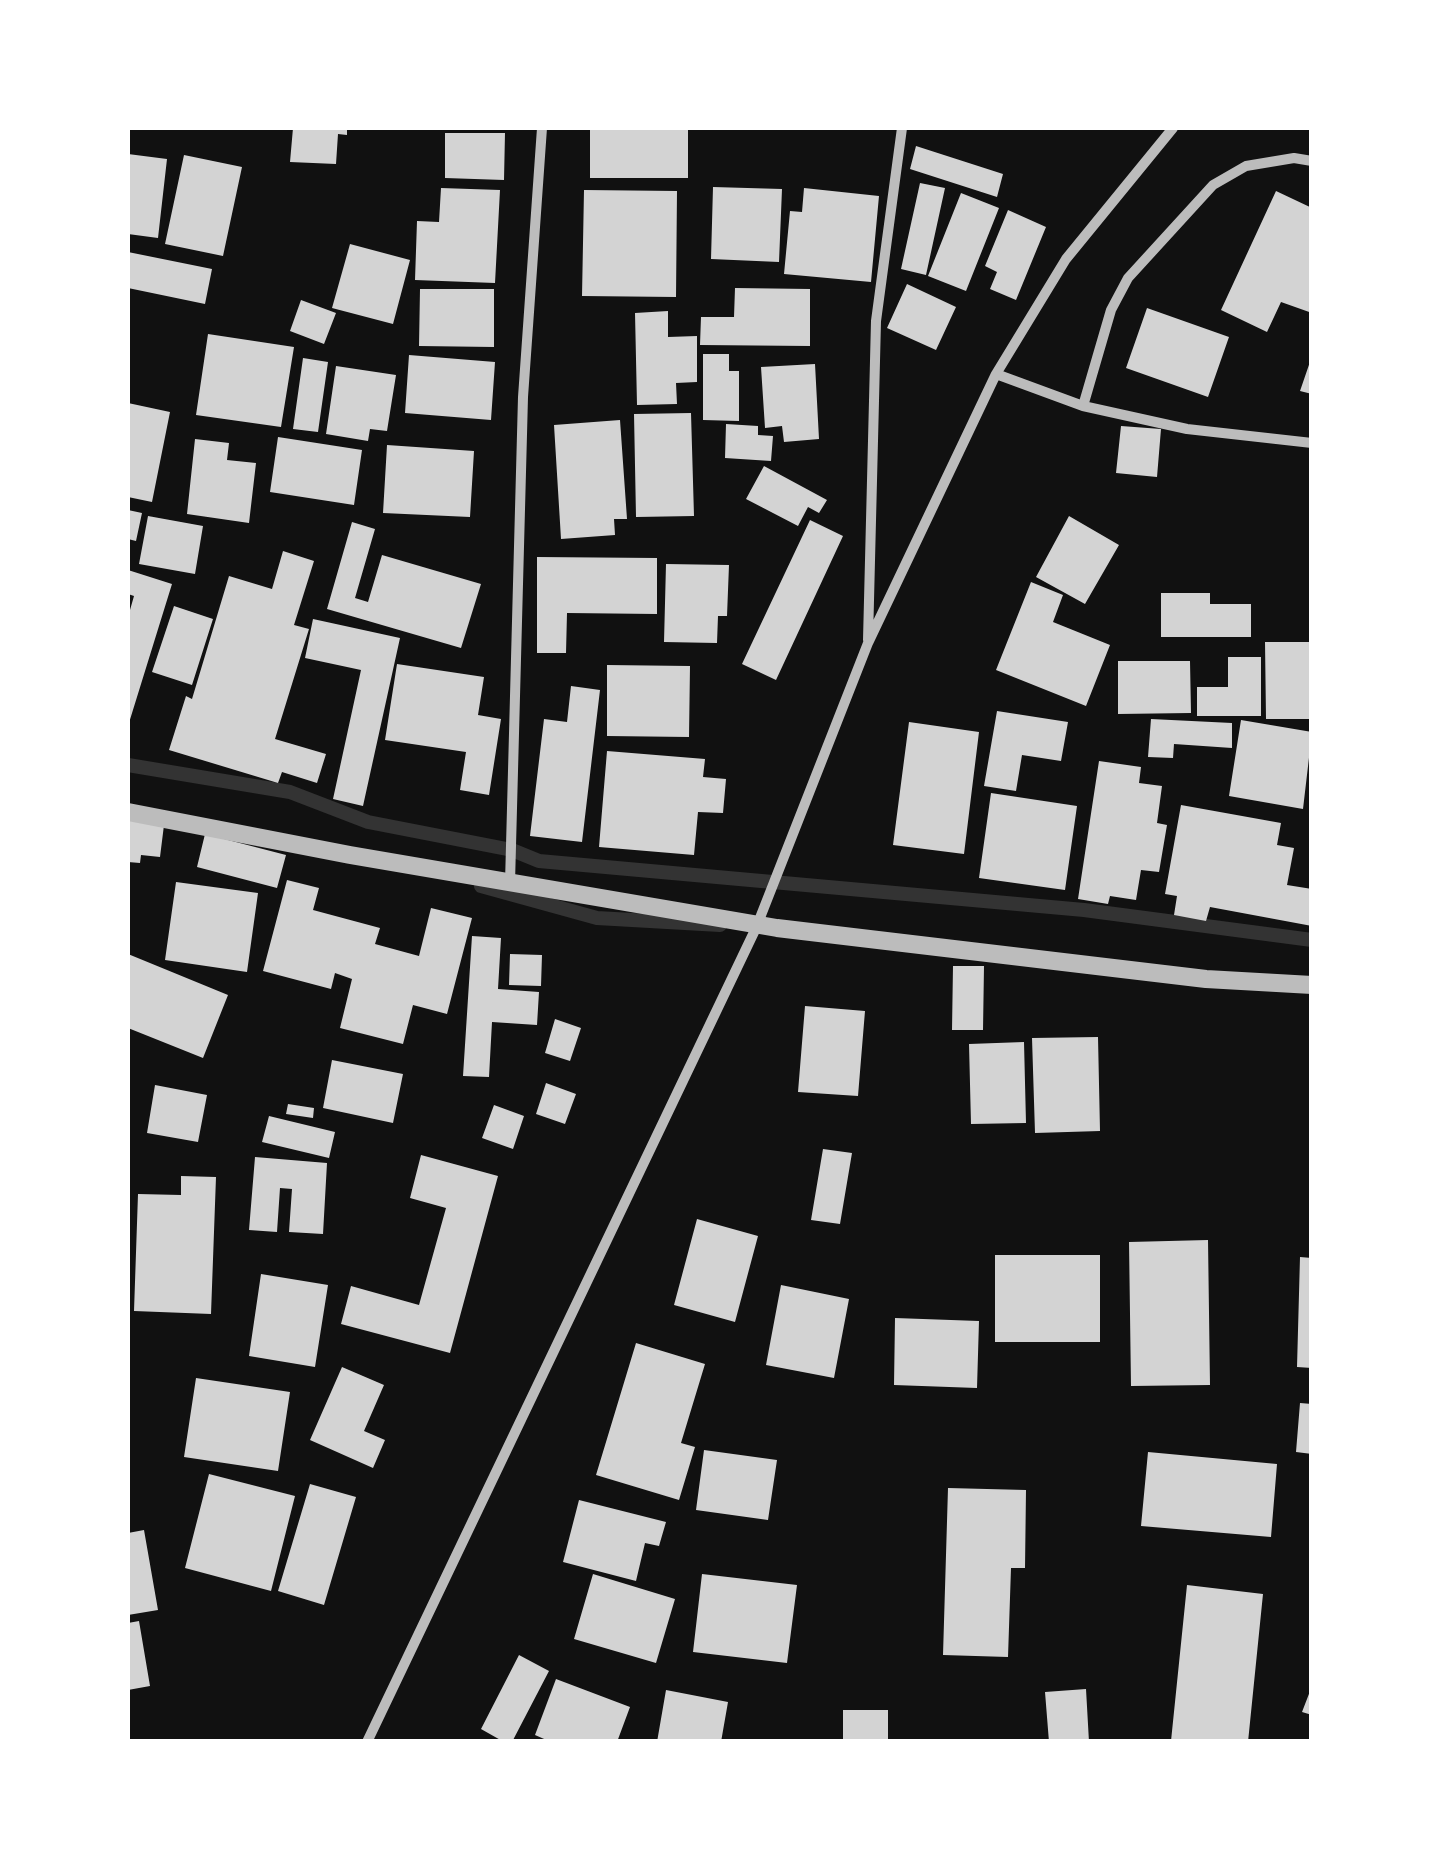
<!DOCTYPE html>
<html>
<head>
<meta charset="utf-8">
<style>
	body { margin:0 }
	#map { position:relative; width:1439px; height:1869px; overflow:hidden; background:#111; font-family:Commissioner,sans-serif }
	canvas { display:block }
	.frame { position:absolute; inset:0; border:130px solid #fff; pointer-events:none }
</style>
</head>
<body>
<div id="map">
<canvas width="1439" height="1869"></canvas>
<div class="frame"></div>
</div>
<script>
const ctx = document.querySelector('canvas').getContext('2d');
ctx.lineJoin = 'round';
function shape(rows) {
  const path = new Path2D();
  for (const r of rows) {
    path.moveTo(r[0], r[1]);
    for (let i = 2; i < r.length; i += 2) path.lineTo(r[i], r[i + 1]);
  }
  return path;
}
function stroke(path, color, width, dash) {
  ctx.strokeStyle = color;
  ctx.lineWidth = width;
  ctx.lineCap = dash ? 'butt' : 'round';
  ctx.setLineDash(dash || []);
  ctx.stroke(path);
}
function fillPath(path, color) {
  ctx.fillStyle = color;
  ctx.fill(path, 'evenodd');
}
stroke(shape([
	[128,765,290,792,368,822,512,850,539,861,1084,910,1312,940],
	[481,886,597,918,720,925]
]), '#333', 14);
fillPath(shape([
	[293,128,347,128,347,135,338,134,336,164,290,162],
	[590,128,688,128,688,178,590,178],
	[445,133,505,133,504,180,445,178],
	[916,146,1003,174,997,197,910,169],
	[128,154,167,159,158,238,128,234],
	[184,155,242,167,223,256,165,244],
	[920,183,945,188,926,275,901,269],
	[713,187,782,189,779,262,711,259],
	[441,188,500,190,495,283,415,280,417,221,439,222],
	[804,188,879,196,871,282,784,274,790,211,802,212],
	[584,190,677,191,676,297,582,296],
	[1276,191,1312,208,1312,313,1281,302,1267,332,1221,310],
	[961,193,999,208,966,291,928,276],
	[1008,210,1046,227,1016,300,990,289,997,272,985,266],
	[350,244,410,260,393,324,332,308],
	[128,252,212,269,205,304,128,288],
	[907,284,956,307,936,350,887,328],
	[735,288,810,289,810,346,700,345,701,317,734,317],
	[420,289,494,289,494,347,419,346],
	[301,300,336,313,324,344,290,331],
	[1147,308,1229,337,1208,397,1126,368],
	[668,311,668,337,697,336,697,382,676,383,677,404,637,405,635,313],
	[208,334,294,347,281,427,196,415],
	[703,354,729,354,729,371,739,371,739,421,703,420],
	[409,355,495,362,491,420,405,413],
	[1312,356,1312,394,1300,391],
	[303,358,328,362,318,432,293,429],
	[815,364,819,439,784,442,782,426,765,428,761,367],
	[336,366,396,375,387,431,370,429,368,441,326,434],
	[128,403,170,412,152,502,128,497],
	[691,413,694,516,636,517,634,414],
	[620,420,627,519,614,519,615,535,561,539,554,425],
	[726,424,758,426,758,435,773,436,771,461,725,458],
	[1121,426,1161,429,1157,477,1116,473],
	[278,437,362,450,354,505,270,492],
	[195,439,229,443,227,460,256,463,249,523,187,514],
	[387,445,474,451,470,517,383,513],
	[764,466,827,500,819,513,808,507,798,526,746,499],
	[128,510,142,513,136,541,128,539],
	[148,516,203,526,195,574,139,564],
	[1069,516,1119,545,1085,604,1036,577],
	[810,520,843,536,776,680,742,664],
	[352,522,375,529,355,598,368,602,382,555,481,584,461,648,327,609],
	[283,551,314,561,294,625,309,629,275,739,326,754,317,783,282,772,278,783,169,750,186,696,192,699,229,576,272,589],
	[537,557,657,558,657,614,567,613,566,653,537,653],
	[666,564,729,565,727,616,718,616,717,643,664,642],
	[128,570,172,584,128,726,128,617,134,596,128,594],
	[1031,582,1063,595,1053,622,1110,645,1086,706,996,670],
	[1161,593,1210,593,1210,604,1251,604,1251,637,1161,637],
	[174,606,213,619,192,685,152,672],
	[313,619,400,638,363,806,333,799,361,670,305,658],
	[1265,642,1312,642,1312,719,1266,719],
	[1228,657,1261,657,1261,716,1197,716,1197,687,1228,687],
	[1118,661,1190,661,1191,713,1118,714],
	[397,664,484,677,478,715,501,719,489,795,460,790,466,752,385,740],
	[607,665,690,666,689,737,607,736],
	[571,686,600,690,582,842,530,836,544,719,567,722],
	[997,711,1068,722,1061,761,1022,755,1016,791,984,786],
	[1151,719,1232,723,1232,748,1174,744,1173,758,1148,757],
	[1241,720,1312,732,1303,809,1229,796],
	[909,722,979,732,964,854,893,845],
	[607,751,705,759,703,777,726,779,723,813,698,812,694,855,599,847],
	[1099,761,1141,767,1139,783,1162,786,1157,823,1167,825,1159,872,1141,870,1136,900,1110,896,1108,904,1078,899],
	[991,793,1077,806,1065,890,979,878],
	[1181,805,1281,823,1277,845,1294,848,1287,885,1312,889,1312,926,1210,907,1206,921,1174,915,1177,896,1165,894],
	[128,820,164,825,160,857,141,855,140,863,128,862],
	[205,834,286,855,277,888,197,867],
	[287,880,319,888,313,910,380,928,375,944,419,956,431,908,472,918,447,1014,413,1005,403,1044,340,1028,352,979,335,973,331,989,263,971],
	[176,882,258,893,247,972,165,960],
	[472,936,501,938,498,989,539,992,537,1025,492,1022,489,1077,463,1076],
	[128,954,228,995,203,1058,128,1028],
	[510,954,542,955,541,986,509,985],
	[953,966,984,966,983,1030,952,1030],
	[805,1006,865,1011,858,1096,798,1092],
	[555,1019,581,1028,570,1061,545,1053],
	[1098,1037,1100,1131,1035,1133,1032,1038],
	[1024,1042,1026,1123,971,1124,969,1044],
	[332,1060,403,1074,393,1123,323,1108],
	[546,1083,576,1094,565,1124,536,1114],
	[155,1085,207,1095,198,1142,147,1133],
	[288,1104,314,1108,313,1118,286,1114],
	[494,1105,524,1116,513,1149,482,1138],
	[269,1116,335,1132,329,1158,262,1142],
	[823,1149,852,1153,840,1224,811,1220],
	[421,1155,498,1176,450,1353,341,1324,351,1286,419,1305,446,1208,410,1198],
	[255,1157,327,1163,323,1234,289,1232,292,1189,280,1188,277,1232,249,1230],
	[181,1176,216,1177,211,1314,134,1311,138,1194,181,1195],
	[697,1219,758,1236,735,1322,674,1305],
	[1208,1240,1210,1385,1131,1386,1129,1242],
	[995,1255,1100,1255,1100,1342,995,1342],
	[1300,1257,1312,1258,1312,1368,1297,1367],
	[261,1274,328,1285,315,1367,249,1356],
	[781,1285,849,1299,834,1378,766,1365],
	[895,1318,979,1321,977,1388,894,1385],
	[636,1343,705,1364,681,1443,695,1447,679,1500,596,1475],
	[342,1367,384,1385,364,1431,385,1440,373,1468,310,1440],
	[196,1378,290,1392,278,1471,184,1457],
	[1300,1403,1312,1404,1312,1454,1296,1452],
	[704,1450,777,1460,768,1520,696,1510],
	[1148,1452,1277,1464,1271,1537,1141,1526],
	[209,1474,295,1496,271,1591,185,1568],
	[310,1484,356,1497,324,1605,278,1591],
	[948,1488,1026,1490,1025,1568,1011,1568,1008,1657,943,1655],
	[579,1500,666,1522,659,1546,645,1543,636,1581,563,1562],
	[144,1530,158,1610,128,1615,128,1533],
	[593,1574,675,1599,656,1663,574,1639],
	[702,1574,797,1585,787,1663,693,1652],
	[1187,1585,1263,1594,1248,1742,1171,1741],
	[139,1621,150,1686,128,1690,128,1623],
	[519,1655,549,1671,512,1742,504,1742,481,1729],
	[556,1679,630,1707,617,1742,551,1742,535,1735],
	[1312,1686,1312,1715,1302,1712],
	[1086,1689,1089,1742,1049,1742,1045,1692],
	[666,1690,728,1702,721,1742,657,1742],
	[843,1710,888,1710,888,1742,843,1742]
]), '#d3d3d3');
stroke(shape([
	[996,374,1083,406,1187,429,1312,443],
	[1083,406,1111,310,1128,278,1213,185,1246,166,1294,158,1312,161],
	[868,640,876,321,902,128],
	[510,883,523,397,542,128],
	[367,1742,756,928,868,643,996,374,1066,259,1173,128]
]), '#bcbcbc', 10);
stroke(shape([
	[128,812,350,855,777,928,1206,979,1312,985]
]), '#bcbcbc', 18);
</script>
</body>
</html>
